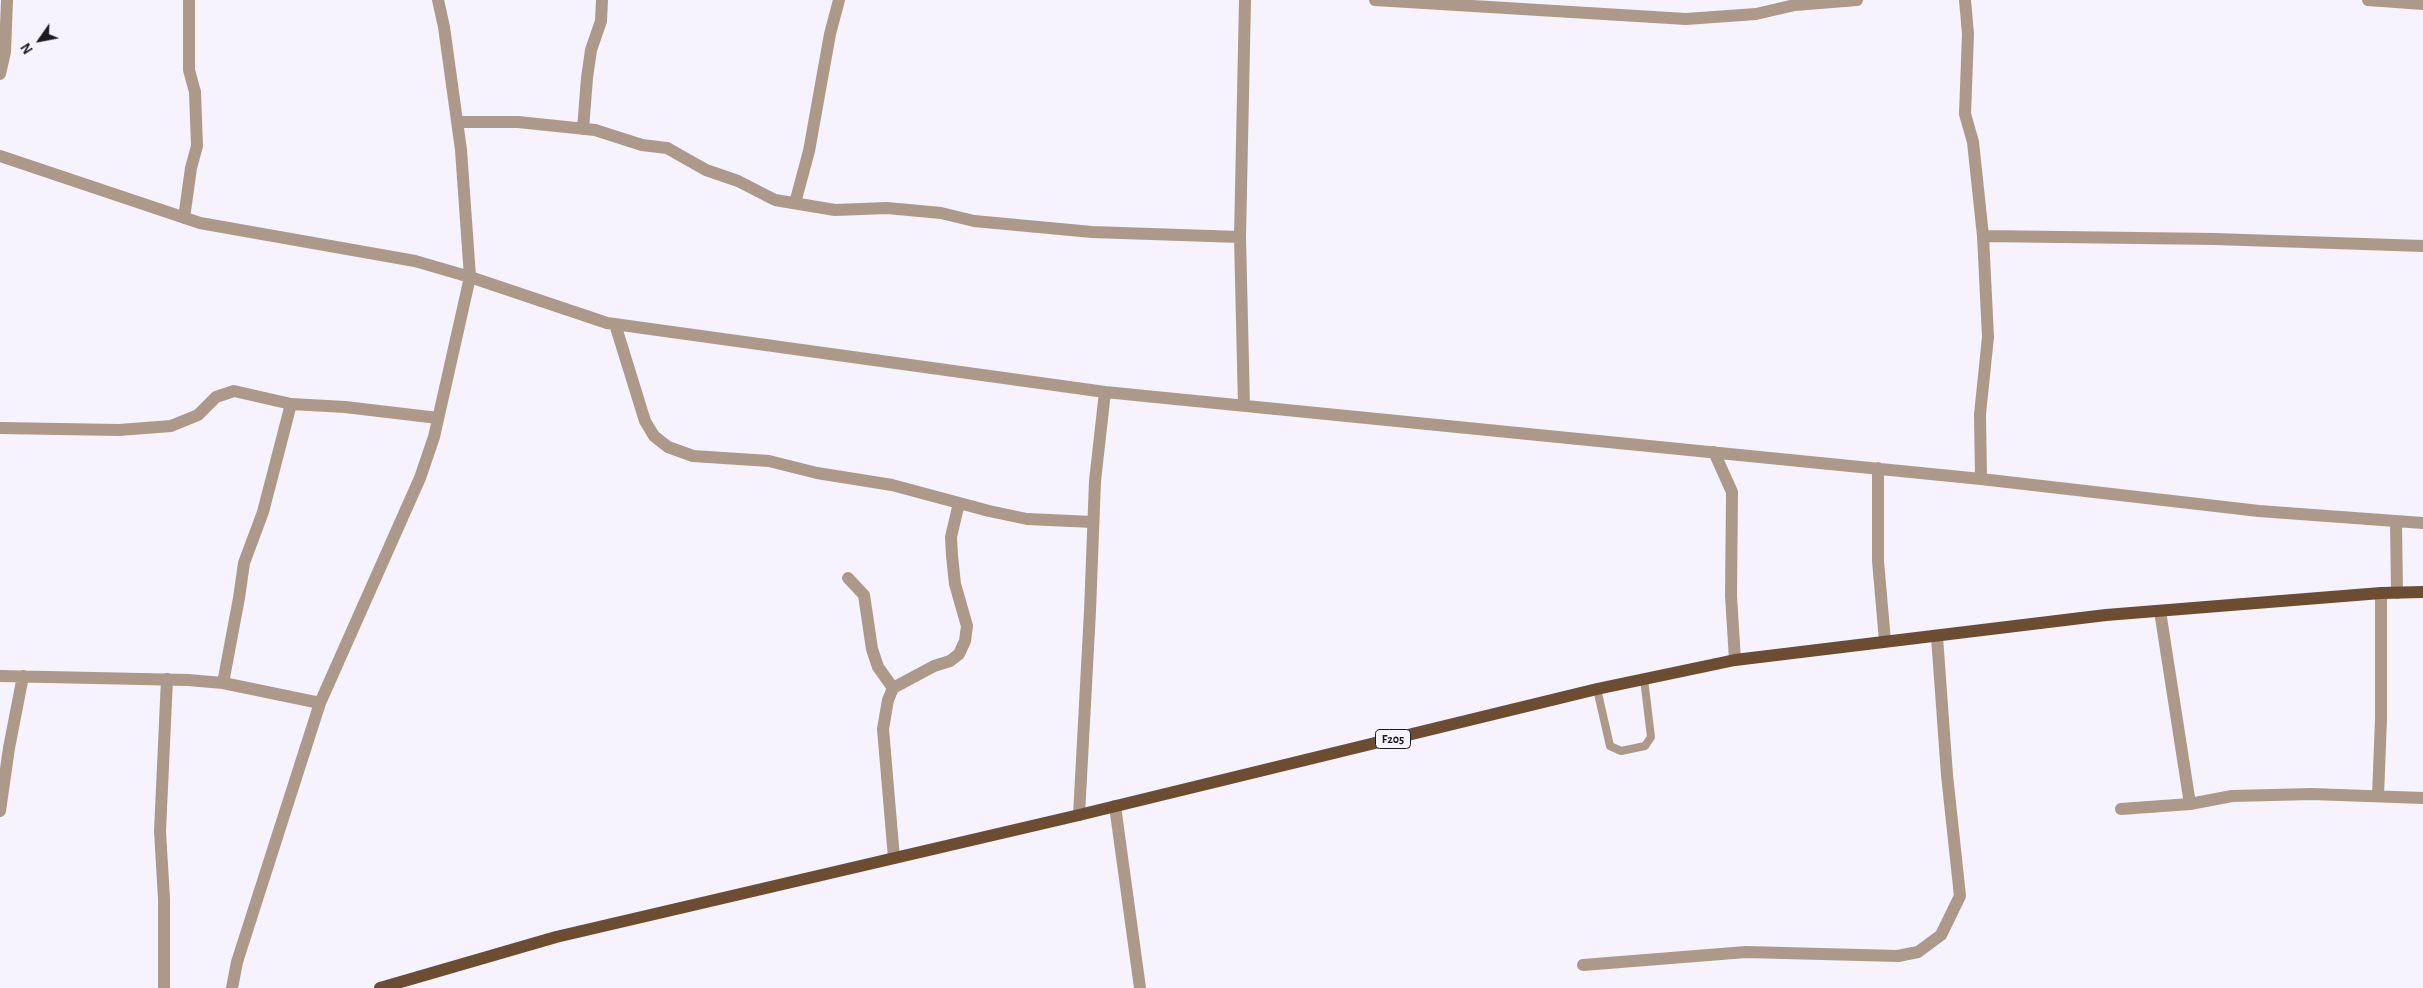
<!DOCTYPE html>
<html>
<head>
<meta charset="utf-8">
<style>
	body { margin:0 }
	#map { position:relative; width:2423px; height:988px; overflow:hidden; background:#f6f3fe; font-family:"Alegreya Sans",sans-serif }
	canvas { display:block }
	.north { position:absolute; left:15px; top:15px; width:50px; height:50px; -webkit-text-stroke:4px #f6f3fe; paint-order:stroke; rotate:237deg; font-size:14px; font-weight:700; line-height:20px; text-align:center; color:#1c1923 }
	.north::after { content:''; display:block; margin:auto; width:18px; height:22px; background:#1c1923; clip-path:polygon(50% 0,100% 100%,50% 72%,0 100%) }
</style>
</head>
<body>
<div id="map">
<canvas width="2423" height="988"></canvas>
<div class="north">N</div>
</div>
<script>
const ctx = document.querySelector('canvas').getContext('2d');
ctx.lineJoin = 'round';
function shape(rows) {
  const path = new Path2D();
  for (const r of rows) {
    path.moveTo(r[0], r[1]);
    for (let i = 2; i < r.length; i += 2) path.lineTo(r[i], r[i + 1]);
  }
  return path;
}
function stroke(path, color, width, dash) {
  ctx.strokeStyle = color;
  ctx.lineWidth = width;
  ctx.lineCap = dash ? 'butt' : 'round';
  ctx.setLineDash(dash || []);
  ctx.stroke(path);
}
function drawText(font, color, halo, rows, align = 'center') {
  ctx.font = font + ' "Alegreya Sans",sans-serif';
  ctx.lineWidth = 4;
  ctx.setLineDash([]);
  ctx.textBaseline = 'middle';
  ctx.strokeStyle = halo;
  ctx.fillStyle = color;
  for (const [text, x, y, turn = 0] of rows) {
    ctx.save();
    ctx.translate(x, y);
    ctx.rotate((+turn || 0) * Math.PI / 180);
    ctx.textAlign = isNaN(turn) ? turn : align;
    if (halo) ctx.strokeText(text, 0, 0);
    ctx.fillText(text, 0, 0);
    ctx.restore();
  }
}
stroke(shape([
	[1597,689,1610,746,1621,751,1645,746,1651,737,1644,679]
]), '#ac9989', 8);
stroke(shape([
	[1375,0,1686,19,1756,14,1795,5,1857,0],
	[1965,0,1968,34,1965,114,1973,142,1983,236,1988,337,1980,414,1981,479],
	[2368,0,2423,4],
	[0,74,5,52,7,0],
	[457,122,518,122,595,130,642,145,667,148,706,170,738,181,775,200,835,210,887,208,941,213,974,221,1092,232,1240,237],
	[583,129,587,78,591,50,601,21,602,0],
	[0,156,200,223,415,261,470,277,607,323,1105,392,1981,479,2259,511,2423,523],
	[795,203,809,151,830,34,839,0],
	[184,218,191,168,197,146,195,92,189,70,189,0],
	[1983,236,2215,239,2423,246],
	[615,324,645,421,654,436,668,447,693,456,769,461,817,473,892,485,989,511,1027,519,1093,522],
	[1244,406,1240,237,1245,0],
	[0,428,119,430,171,426,198,415,216,397,234,391,291,404,345,407,438,418],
	[1714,452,1732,492,1731,596,1735,660],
	[1878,468,1878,561,1885,641],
	[2396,521,2397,593],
	[848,578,864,595,872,649,878,667,893,688],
	[2160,611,2190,804],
	[0,676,188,680,223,683,320,703],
	[223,683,239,598,244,563,263,512,291,404],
	[2378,796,2381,719,2381,593],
	[1115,806,1140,988],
	[2121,809,2190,804,2232,796,2312,794,2423,798],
	[0,811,9,748,23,676],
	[1079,815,1090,611,1095,481,1105,392],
	[894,858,883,729,888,700,893,688,934,666,950,661,959,654,965,641,967,626,955,584,952,556,951,537,959,503],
	[1583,965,1746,952,1898,956,1918,952,1941,935,1960,896,1947,775,1937,637],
	[164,988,164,899,160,831,167,679],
	[232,988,237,962,320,703,420,478,434,437,470,277,461,150,444,27,438,0]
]), '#ac9989', 12);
stroke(shape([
	[380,988,556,937,1079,815,1597,689,1735,660,2106,615,2381,593,2423,592]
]), '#6d4d32', 12);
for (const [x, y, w] of [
	[1393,739,35]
]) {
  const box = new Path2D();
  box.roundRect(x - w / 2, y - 9.5, w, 19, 4);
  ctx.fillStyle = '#f6f3fe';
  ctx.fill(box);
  stroke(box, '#1c1923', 1);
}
drawText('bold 12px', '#1c1923', null, [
	["F205",1393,739]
]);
</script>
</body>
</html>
